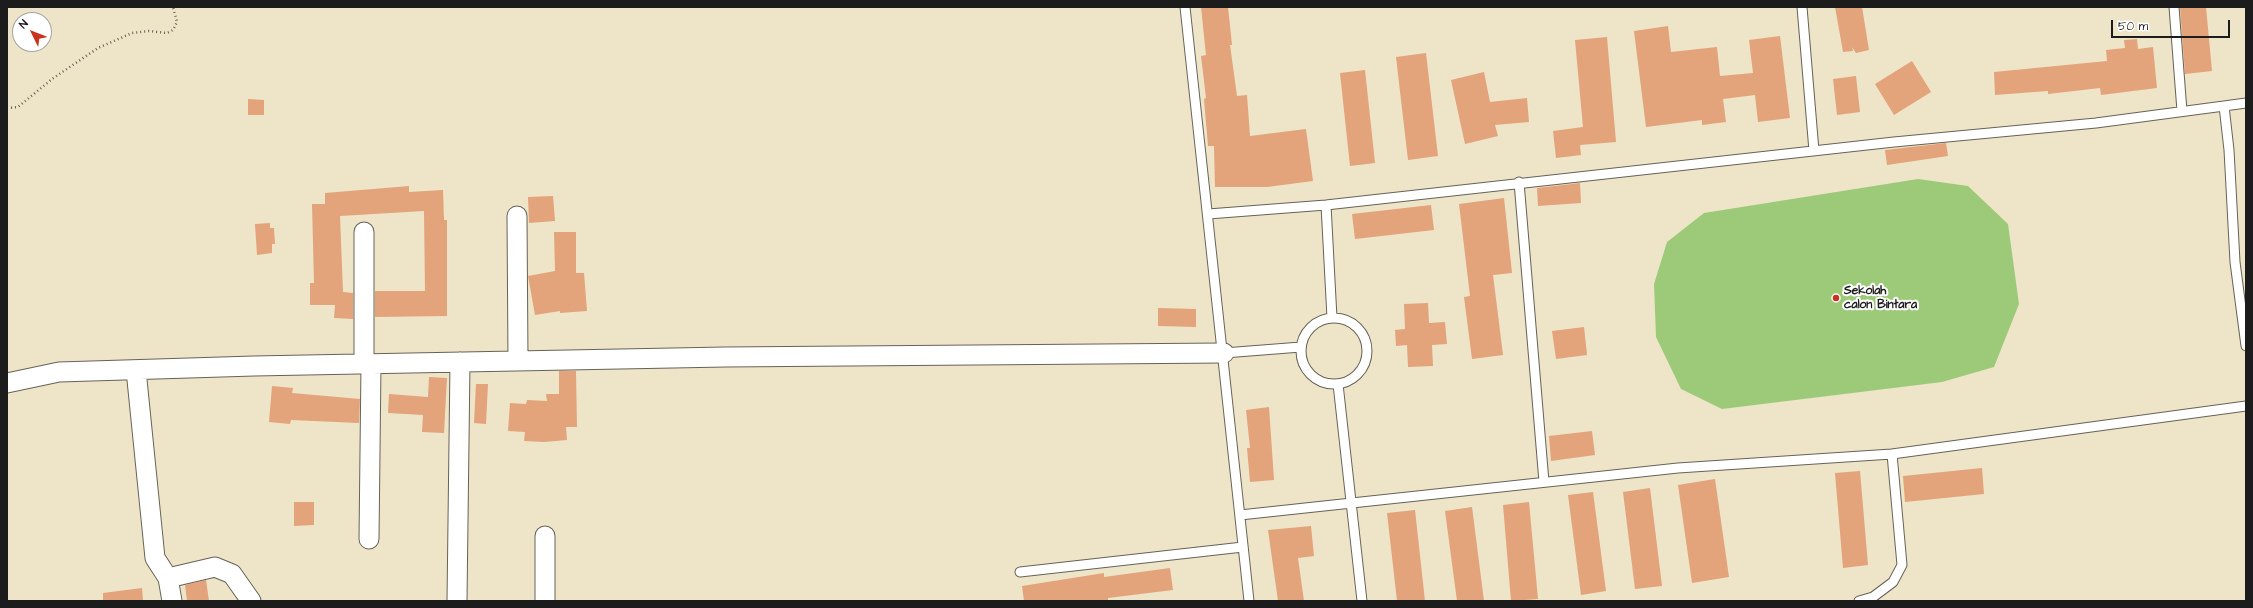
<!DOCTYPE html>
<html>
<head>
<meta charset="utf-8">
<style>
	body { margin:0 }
	#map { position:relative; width:2253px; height:608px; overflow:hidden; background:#eee4c8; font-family:"Architects Daughter",sans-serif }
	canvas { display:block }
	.frame { position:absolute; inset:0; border:8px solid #1c1c1c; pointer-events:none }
	.north { position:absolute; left:12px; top:12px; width:40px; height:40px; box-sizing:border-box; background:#fff; border:1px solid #a4a4a4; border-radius:50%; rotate:313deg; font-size:11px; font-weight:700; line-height:16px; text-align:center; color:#1c1c1c }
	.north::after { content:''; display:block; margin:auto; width:14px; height:18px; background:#c8321e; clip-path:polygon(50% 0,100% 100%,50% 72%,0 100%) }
	.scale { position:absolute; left:2111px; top:20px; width:119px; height:18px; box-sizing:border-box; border:2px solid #1c1c1c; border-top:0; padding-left:5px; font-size:12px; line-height:14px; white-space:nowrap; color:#1c1c1c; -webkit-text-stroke:3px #fff; paint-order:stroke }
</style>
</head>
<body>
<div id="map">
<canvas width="2253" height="608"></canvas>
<div class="frame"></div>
<div class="north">N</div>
<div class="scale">50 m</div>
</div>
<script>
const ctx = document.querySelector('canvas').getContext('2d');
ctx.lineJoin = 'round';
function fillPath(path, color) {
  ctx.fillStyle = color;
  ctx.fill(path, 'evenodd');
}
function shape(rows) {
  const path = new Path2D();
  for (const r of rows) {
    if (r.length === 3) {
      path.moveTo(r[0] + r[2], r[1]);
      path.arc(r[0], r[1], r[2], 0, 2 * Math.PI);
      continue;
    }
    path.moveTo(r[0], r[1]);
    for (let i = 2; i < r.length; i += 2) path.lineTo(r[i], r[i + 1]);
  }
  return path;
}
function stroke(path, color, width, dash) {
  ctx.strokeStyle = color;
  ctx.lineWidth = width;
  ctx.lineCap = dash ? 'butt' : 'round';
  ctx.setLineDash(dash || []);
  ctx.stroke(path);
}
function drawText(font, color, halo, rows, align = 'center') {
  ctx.font = font + ' "Architects Daughter",sans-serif';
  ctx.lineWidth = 4;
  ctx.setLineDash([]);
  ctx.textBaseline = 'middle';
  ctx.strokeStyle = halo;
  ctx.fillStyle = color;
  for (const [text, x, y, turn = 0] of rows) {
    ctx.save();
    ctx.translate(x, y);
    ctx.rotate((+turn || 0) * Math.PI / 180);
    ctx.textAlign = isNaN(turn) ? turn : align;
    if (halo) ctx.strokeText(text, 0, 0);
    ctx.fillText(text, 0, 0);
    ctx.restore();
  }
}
fillPath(shape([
	[1918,179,1968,186,2008,224,2019,304,1994,367,1942,382,1722,409,1681,389,1656,337,1654,284,1667,242,1704,213]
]), '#9cca78');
fillPath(shape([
	[1201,7,1228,7,1232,45,1230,45,1237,96,1247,95,1250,136,1306,129,1313,181,1267,187,1215,187,1214,146,1208,146,1204,99,1206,98,1201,56,1206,55],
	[1835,7,1862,7,1869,50,1856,53,1852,47,1853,51,1843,52],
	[2180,7,2206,7,2212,71,2185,74],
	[1668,26,1671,52,1717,47,1720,76,1753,73,1749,40,1780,36,1790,118,1758,122,1755,95,1723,99,1726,122,1702,125,1702,120,1646,127,1634,31],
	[1607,37,1616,142,1580,145,1581,155,1556,158,1553,131,1583,127,1575,40],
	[2137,39,2138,49,2153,47,2157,88,2101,95,2100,88,2048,94,2048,91,1995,95,1994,72,2107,61,2106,50,2125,48,2124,40],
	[1426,53,1438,156,1408,160,1396,57],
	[1912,61,1931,92,1894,115,1875,84],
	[1365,70,1375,163,1350,166,1340,73],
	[1484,72,1490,102,1527,98,1529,122,1495,125,1498,136,1465,144,1451,80],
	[1856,76,1860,112,1837,115,1833,79],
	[248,99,264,100,264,115,248,115],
	[1946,143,1948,156,1887,165,1885,150],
	[1580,183,1581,203,1538,206,1537,188],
	[409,186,409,192,443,190,444,220,447,220,447,316,375,317,375,291,425,291,424,211,340,216,343,292,353,293,353,319,334,318,335,305,310,305,310,283,314,283,312,204,325,204,325,193],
	[553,196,555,221,529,223,528,197],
	[1504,198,1512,273,1493,275,1503,355,1472,359,1464,297,1470,296,1459,204],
	[1431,205,1434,230,1355,239,1352,214],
	[270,223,270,228,274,228,275,244,272,244,272,253,257,255,255,224],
	[554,232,576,232,576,273,584,273,587,311,560,313,560,311,535,315,528,276,555,271],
	[1428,303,1429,323,1445,322,1447,344,1432,345,1433,366,1408,367,1407,345,1396,346,1395,330,1405,329,1404,304],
	[1158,308,1196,309,1196,327,1158,326],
	[1584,327,1587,355,1556,359,1552,331],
	[559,371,576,371,577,427,566,427,567,440,544,442,524,441,525,432,508,431,510,403,526,404,527,400,547,401,546,394,559,394],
	[429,377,447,378,444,433,422,432,423,415,388,413,389,394,428,397],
	[476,384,488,384,486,424,474,423],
	[272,386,293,388,292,393,360,399,359,423,291,420,290,424,269,422],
	[1269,407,1274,480,1250,482,1247,448,1250,448,1246,410],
	[1592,431,1595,455,1551,461,1549,436],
	[1982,468,1984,494,1905,502,1903,476],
	[1860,471,1868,565,1843,568,1835,473],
	[1715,479,1729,577,1692,583,1678,485],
	[1650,488,1662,586,1635,589,1623,492],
	[1593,492,1606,591,1581,595,1568,495],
	[294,502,314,502,314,525,294,526],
	[1529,502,1538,599,1511,601,1503,505],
	[1472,507,1484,601,1457,601,1445,511],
	[1415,510,1425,601,1397,601,1387,513],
	[1311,526,1314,556,1298,558,1304,601,1278,601,1268,530],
	[1170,568,1173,590,1108,598,1108,601,1024,601,1022,586,1104,573,1104,577],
	[206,580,209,601,187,601,185,585],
	[142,588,143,601,103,601,103,593]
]), '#e3a37b');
const service = shape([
	[1185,7,1249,601],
	[1802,7,1814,151],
	[2174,7,2182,111],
	[2224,106,2246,103],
	[1519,182,1544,482],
	[1326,205,1332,318],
	[1208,214,1326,205,1894,142,2096,123,2224,106,2229,150,2235,262,2246,346],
	[1334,351,33],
	[1224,353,1301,347],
	[1338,384,1362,601],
	[1892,454,2246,406],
	[1240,515,1678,468,1892,454,1902,565,1893,582,1873,597,1859,601],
	[1020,572,1243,547]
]);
const minor = shape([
	[517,216,518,361],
	[364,364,364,232],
	[136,370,155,558,168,578,172,601],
	[7,383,59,372,254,366,725,357,1224,353],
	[545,536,545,601],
	[369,539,371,364],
	[168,578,215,567,232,574,251,601],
	[457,601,460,362]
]);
stroke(service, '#666258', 11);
stroke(minor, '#666258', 21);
stroke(shape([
	[7,108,18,107,52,79,98,48,132,33,149,31,167,33,173,30,177,22,173,7]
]), '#666258', 2.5, [1, 3]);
stroke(service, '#fff', 9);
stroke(minor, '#fff', 19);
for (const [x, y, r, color] of [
	[1836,298,4,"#c8321e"]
]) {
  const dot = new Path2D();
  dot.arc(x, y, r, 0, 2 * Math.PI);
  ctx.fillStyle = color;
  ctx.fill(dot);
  stroke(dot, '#fff', 1.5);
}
drawText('bold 12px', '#1c1c1c', '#fff', [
	["Sekolah",1844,291],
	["calon Bintara",1844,305]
], 'left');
</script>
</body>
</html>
